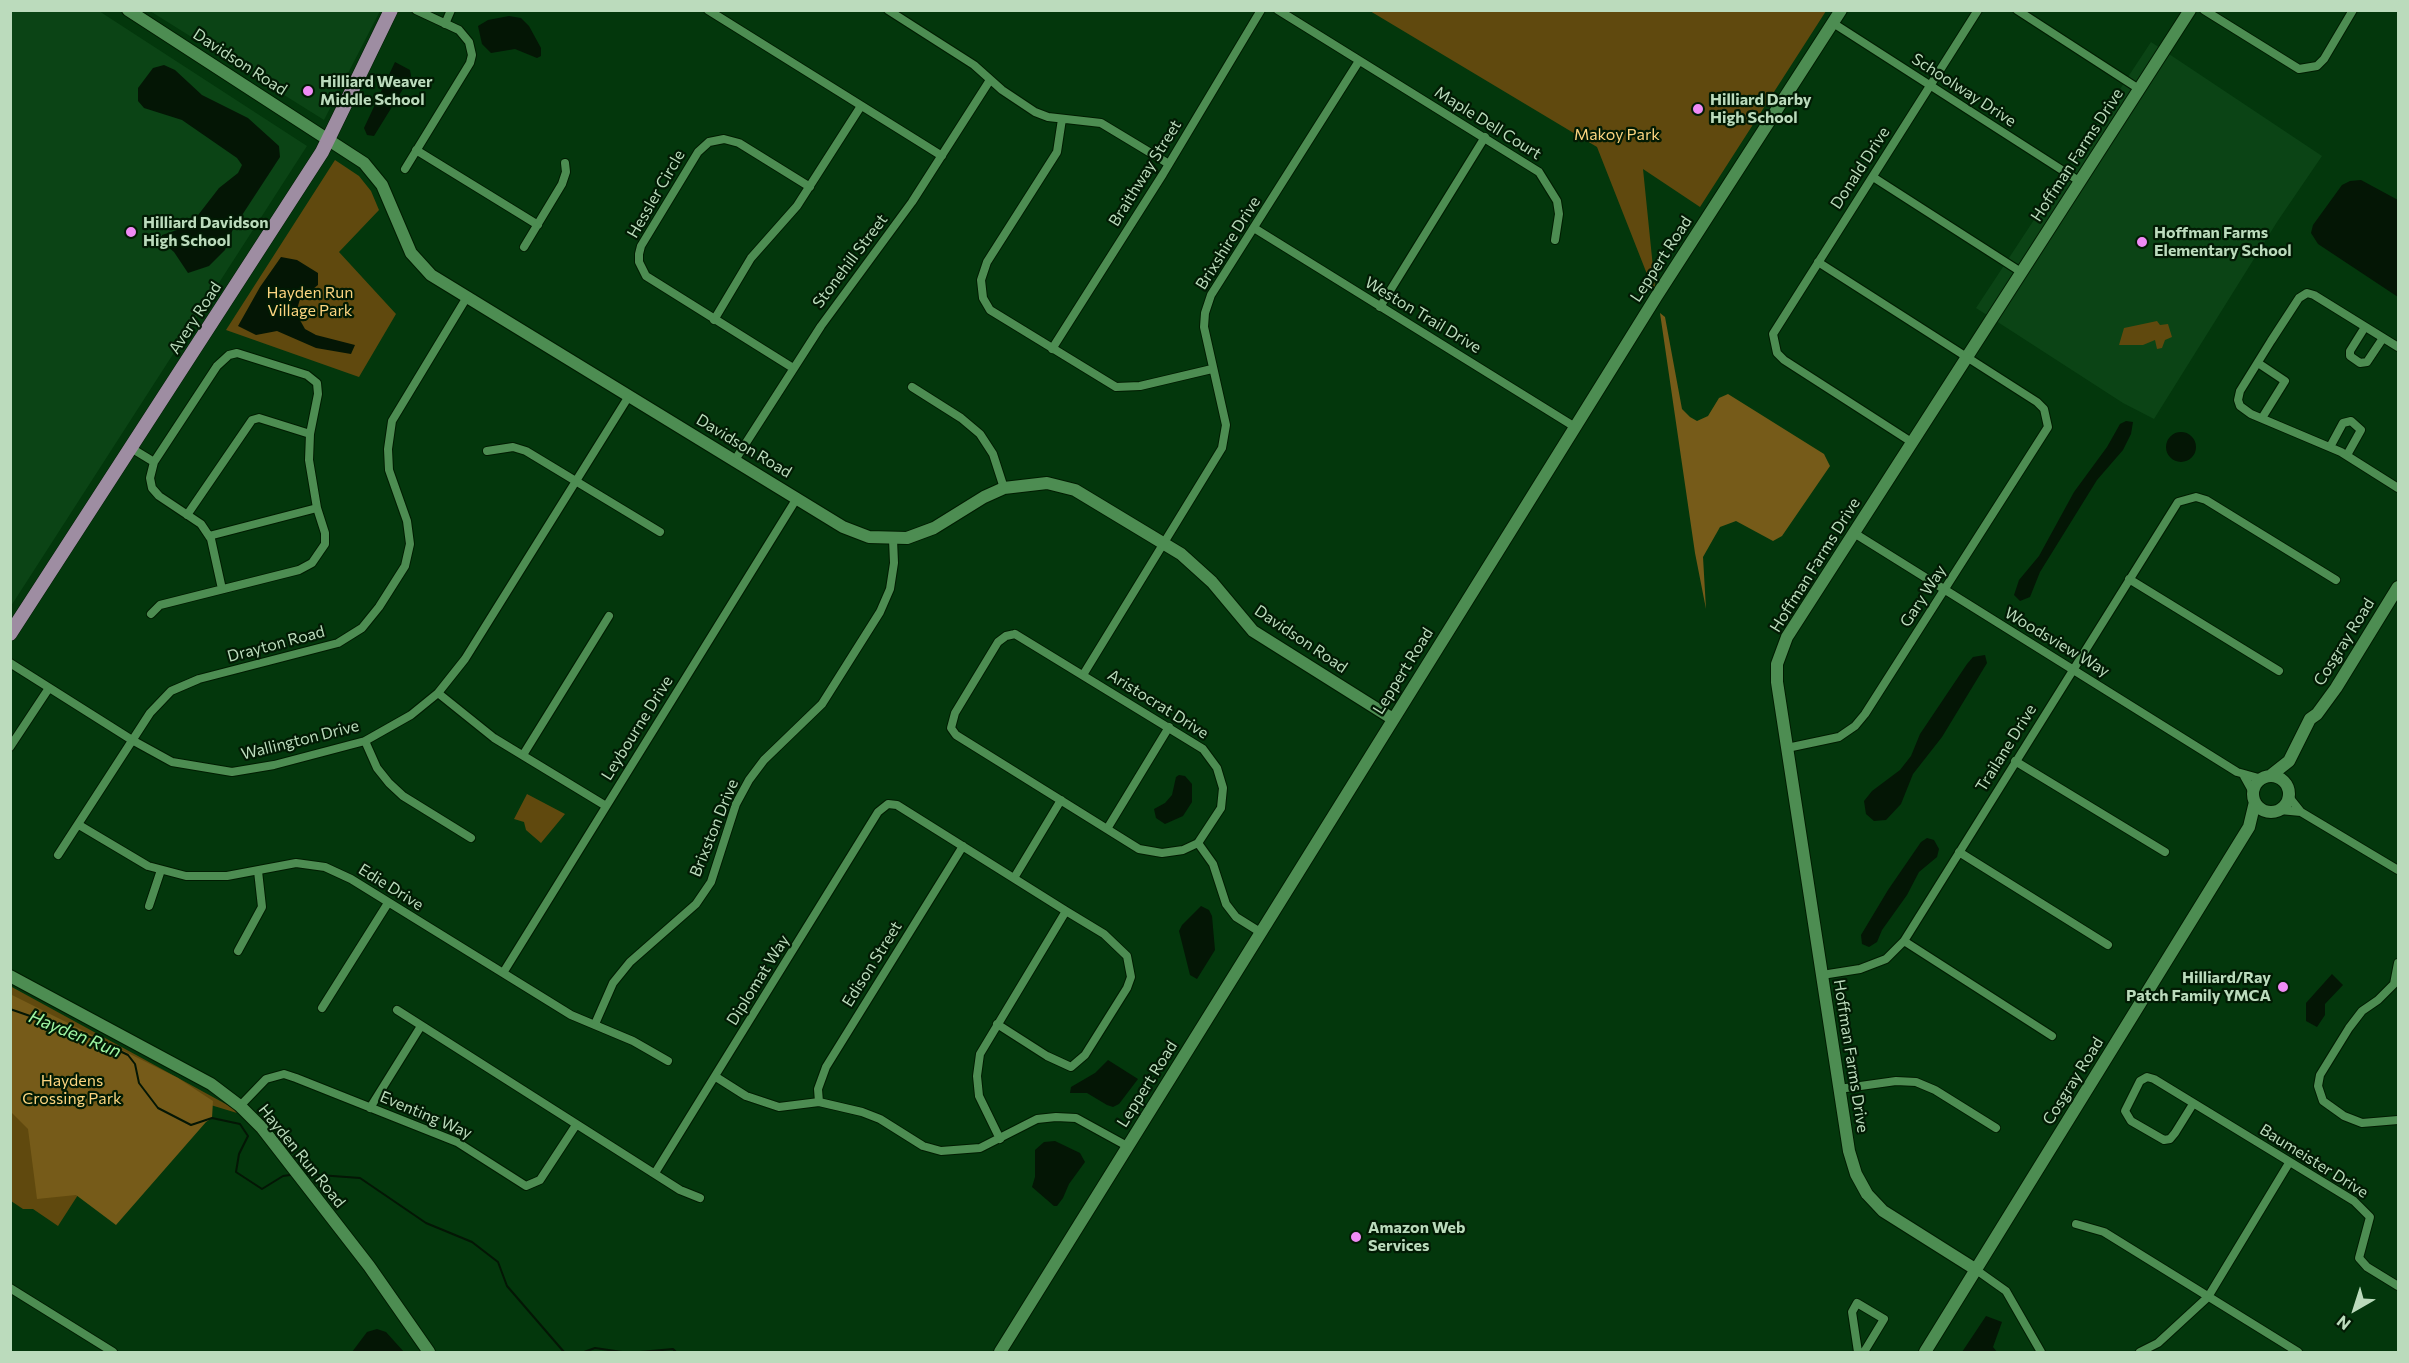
<!DOCTYPE html>
<html>
<head>
<meta charset="utf-8">
<style>
	body { margin:0 }
	#map { position:relative; width:2409px; height:1363px; overflow:hidden; background:#03370c; font-family:Commissioner,sans-serif }
	canvas { display:block }
	.frame { position:absolute; inset:0; border:12px solid #bbdbbc; pointer-events:none }
	.north { position:absolute; left:2325px; top:1279px; width:60px; height:60px; -webkit-text-stroke:4px #021b04; paint-order:stroke; rotate:219deg; font-size:16px; font-weight:700; line-height:24px; text-align:center; color:#bbdbbc }
	.north::after { content:''; display:block; margin:auto; width:21px; height:27px; background:#bbdbbc; clip-path:polygon(50% 0,100% 100%,50% 72%,0 100%) }
</style>
</head>
<body>
<div id="map">
<canvas width="2409" height="1363"></canvas>
<div class="frame"></div>
<div class="north">N</div>
</div>
<script>
const ctx = document.querySelector('canvas').getContext('2d');
ctx.lineJoin = 'round';
function fillPath(path, color) {
  ctx.fillStyle = color;
  ctx.fill(path, 'evenodd');
}
function shape(rows) {
  const path = new Path2D();
  for (const r of rows) {
    if (r.length === 3) {
      path.moveTo(r[0] + r[2], r[1]);
      path.arc(r[0], r[1], r[2], 0, 2 * Math.PI);
      continue;
    }
    path.moveTo(r[0], r[1]);
    for (let i = 2; i < r.length; i += 2) path.lineTo(r[i], r[i + 1]);
  }
  return path;
}
function stroke(path, color, width, dash) {
  ctx.strokeStyle = color;
  ctx.lineWidth = width;
  ctx.lineCap = dash ? 'butt' : 'round';
  ctx.setLineDash(dash || []);
  ctx.stroke(path);
}
function drawText(font, color, halo, rows, align = 'center') {
  ctx.font = font + ' Commissioner,sans-serif';
  ctx.lineWidth = 4.5;
  ctx.setLineDash([]);
  ctx.textBaseline = 'middle';
  ctx.strokeStyle = halo;
  ctx.fillStyle = color;
  for (const [text, x, y, turn = 0] of rows) {
    ctx.save();
    ctx.translate(x, y);
    ctx.rotate((+turn || 0) * Math.PI / 180);
    ctx.textAlign = isNaN(turn) ? turn : align;
    if (halo) ctx.strokeText(text, 0, 0);
    ctx.fillText(text, 0, 0);
    ctx.restore();
  }
}
fillPath(shape([
	[11,11,99,11,307,146,11,606],
	[150,11,149,11,380,11,324,120],
	[2151,42,2322,156,2277,222,2154,419,2123,403,1976,308]
]), '#0b4415');
fillPath(shape([
	[1370,11,1826,11,1700,207,1643,169,1656,297,1597,147],
	[335,160,359,176,371,191,379,210,339,252,396,314,359,377,226,330],
	[2157,321,2160,325,2168,324,2172,337,2165,340,2162,348,2157,349,2155,340,2143,345,2119,345,2124,328],
	[527,794,565,814,541,843,526,830,524,822,514,819],
	[10,986,233,1108,237,1113,148,1086,58,1226,33,1209,23,1209,11,1201]
]), '#60490e');
fillPath(shape([
	[1660,313,1665,317,1682,409,1690,417,1697,421,1708,416,1719,398,1728,394,1824,454,1830,466,1782,536,1773,541,1736,521,1720,527,1703,557,1706,609,1695,553],
	[10,994,178,1078,213,1101,212,1118,206,1122,116,1225,76,1195,37,1199,28,1129,11,1112]
]), '#765b19');
fillPath(shape([
	[509,16,521,18,529,26,541,48,541,56,537,58,515,49,491,53,482,44,478,26,488,20],
	[395,62,410,70,411,76,374,136,367,135,364,128],
	[164,65,175,70,202,95,248,118,279,146,280,157,233,229,225,250,209,266,188,273,174,252,162,242,162,235,180,229,195,219,219,188,238,173,242,165,237,158,182,120,144,108,138,101,138,88,153,68],
	[2361,180,2398,200,2398,297,2318,244,2311,233,2313,225,2342,185,2350,181],
	[281,257,297,260,318,273,318,285,300,299,296,313,305,329,316,335,355,345,351,354,316,348,277,331,256,335,238,326,260,287],
	[2126,421,2133,422,2131,434,2123,450,2097,480,2040,572,2030,597,2020,601,2014,595,2019,580,2039,556,2074,492,2107,447,2120,424],
	[2181,447,15],
	[1985,655,1987,663,1942,737,1913,774,1901,804,1886,820,1874,821,1866,814,1864,801,1872,791,1900,770,1911,756,1920,734,1967,664,1973,657],
	[1179,775,1185,776,1192,784,1192,802,1183,816,1165,824,1156,818,1154,809,1165,803,1172,795,1176,777],
	[1927,838,1934,840,1939,849,1937,857,1919,872,1907,895,1882,930,1877,942,1869,947,1862,944,1861,935,1888,890,1921,842],
	[1201,906,1209,910,1212,916,1215,950,1197,979,1190,975,1179,931,1182,925],
	[2332,974,2343,985,2325,1004,2325,1015,2317,1027,2306,1021,2306,1003],
	[1108,1060,1138,1079,1119,1104,1113,1107,1107,1105,1087,1093,1070,1093,1071,1087,1095,1073],
	[1055,1141,1080,1153,1085,1162,1069,1184,1063,1198,1057,1206,1054,1206,1032,1187,1035,1177,1035,1150,1044,1142],
	[1986,1316,2002,1322,1993,1347,1997,1352,1962,1352],
	[377,1329,386,1332,404,1352,352,1352,367,1332]
]), '#041605');
stroke(shape([
	[10,1009,93,1038,128,1055,135,1064,139,1083,158,1108,191,1125,212,1118,240,1124,248,1136,239,1154,236,1172,262,1189,283,1176,290,1175],
	[305,1174,360,1178,426,1223,472,1242,498,1262,507,1286,564,1352],
	[584,1352,595,1348,622,1352],
	[640,1352,673,1349,676,1352]
]), '#041605', 2);
const street = shape([
	[708,10,942,156],
	[888,10,974,65,1002,90,1035,112,1048,117,1101,123,1169,164],
	[1278,10,1539,172,1557,201,1559,214,1555,240],
	[2017,10,2139,89],
	[2204,10,2299,69,2317,66,2324,59,2353,10],
	[1833,23,2079,181],
	[445,24,451,10],
	[1062,119,1057,152,987,262,981,280,983,298,990,310,1116,387,1140,386,1212,369],
	[416,150,538,225],
	[405,169,470,63,472,55,469,42,459,30,416,10],
	[1873,177,2021,272],
	[1254,228,1575,427],
	[524,247,562,184,566,172,565,163],
	[1380,307,1485,137],
	[714,320,751,258,797,206,861,106],
	[2365,327,2350,351,2350,356,2360,363,2367,362,2383,338],
	[2398,347,2314,295,2307,293,2299,298,2271,341,2240,391,2238,400,2240,406,2251,414,2341,452,2398,488],
	[1052,349,1163,174,1261,10],
	[2258,363,2285,381,2262,418],
	[793,368,646,276,639,262,639,254,641,246,698,152,709,142,724,139,739,143,810,187],
	[912,387,961,418,980,434,993,454,1004,488],
	[1913,443,1784,360,1777,353,1773,334,1978,10],
	[2330,447,2343,423,2351,421,2361,430,2347,455],
	[131,448,154,462],
	[487,451,513,447,526,451,660,532],
	[735,460,821,326,912,202,990,80],
	[187,515,252,420,259,418,310,434],
	[1854,533,2237,772,2262,779],
	[209,536,317,508],
	[2129,579,2279,671],
	[151,614,160,605,299,570,312,563,325,544,325,533,317,508,309,460,310,434,318,394,317,383,307,375,237,353,229,355,217,366,154,462,150,478,152,488,159,496,201,524,211,539,222,589],
	[1015,634,1203,749,1217,768,1223,788,1221,808,1198,843,1183,850,1162,853,1139,849,956,735,951,728,955,713,998,642,1006,636,1015,634],
	[10,663,132,740,172,762,232,772,274,765,365,741,411,715,438,693,465,659,629,396],
	[1083,675,1222,448,1226,425,1204,327,1205,313,1211,295,1359,61],
	[438,693,494,738,606,806],
	[365,741,377,768,389,783,403,796,471,838],
	[10,747,49,688],
	[1787,748,1839,737,1855,726,1865,714,2048,427,2044,409,2037,402,1818,262],
	[523,755,609,616],
	[2015,761,2165,852],
	[2244,776,2254,794],
	[2289,797,2301,812,2398,870],
	[2280,810,2301,812],
	[79,825,148,866,186,876,227,876,296,863,325,867,351,879,571,1015,633,1041,668,1061],
	[1107,829,1169,727],
	[1198,843,1213,864,1226,904,1236,917,1260,932],
	[1959,852,2108,945],
	[58,855,150,713,171,691,199,679,338,643,362,628,379,607,405,566,410,544,407,521,389,470,388,449,392,421,467,297],
	[1014,878,1061,800],
	[149,906,161,870],
	[1904,941,2052,1036],
	[238,951,262,907,258,871],
	[2398,963,2394,984,2378,1000,2362,1011,2349,1028,2320,1075,2318,1086,2323,1101,2344,1116,2362,1123,2398,1120],
	[503,973,797,498],
	[1822,975,1860,969,1886,959,1904,941,2178,502,2196,497,2206,500,2336,580],
	[322,1008,388,903],
	[397,1010,680,1190,700,1198],
	[595,1024,613,983,630,962,696,904,711,882,736,804,749,780,764,760,822,704,880,612,890,589,894,563,893,539],
	[716,1077,746,1096,779,1107,819,1102,862,1112,880,1119,923,1146,941,1151,980,1148,1037,1119,1056,1117,1076,1118,1127,1146],
	[1839,1089,1896,1081,1916,1082,1935,1090,1996,1128],
	[819,1102,818,1089,826,1067,963,846],
	[2193,1104,2175,1133,2170,1139,2164,1140,2131,1121,2125,1111,2140,1081,2147,1077,2154,1079,2354,1201,2370,1217,2359,1258,2367,1267,2398,1286],
	[240,1106,266,1079,284,1074,296,1078,457,1142,526,1186,540,1180,576,1125],
	[370,1108,421,1026],
	[1000,1139,979,1096,977,1076,980,1054,1066,911],
	[655,1173,878,812,888,804,897,805,1066,911,1104,934,1127,956,1131,977,1127,988,1085,1055,1071,1067,1047,1056,997,1024],
	[2076,1224,2104,1232,2298,1352],
	[1975,1269,2006,1291,2041,1352],
	[10,1288,113,1352],
	[1858,1352,1852,1312,1857,1303,1884,1319,1864,1352],
	[2140,1352,2158,1343,2208,1297,2289,1163]
]);
const secondary = shape([
	[128,10,364,163,382,185,411,253,431,275,843,527,869,537,907,538,934,528,984,497,1004,488,1047,483,1075,490,1181,554,1212,582,1253,631,1393,719],
	[2270,776,2289,761,2310,719,2317,714,2336,688,2398,587],
	[2271,794,18],
	[10,976,211,1084,240,1106,262,1128,369,1266,429,1352],
	[1975,1269,1883,1211,1867,1194,1856,1174,1849,1151,1777,682,1777,664,1787,637,2190,10],
	[1000,1352,1656,297,1841,10],
	[1925,1352,2249,827,2255,802]
]);
const primary = shape([
	[10,634,322,152,391,10]
]);
stroke(street, '#001c01', 10);
stroke(secondary, '#001c01', 14);
stroke(primary, '#001c01', 15);
stroke(street, '#4d8d52', 8);
stroke(secondary, '#4d8d52', 12);
stroke(primary, '#9e8da2', 14);
for (const [x, y, r, color] of [
	[308,91,6,"#f08bf5"],
	[1698,109,6,"#f08bf5"],
	[131,232,6,"#f08bf5"],
	[2142,242,6,"#f08bf5"],
	[2283,987,6,"#f08bf5"],
	[1356,1237,6,"#f08bf5"]
]) {
  const dot = new Path2D();
  dot.arc(x, y, r, 0, 2 * Math.PI);
  ctx.fillStyle = color;
  ctx.fill(dot);
  stroke(dot, '#021b04', 2);
}
drawText('16px', '#bbdbbc', '#021b04', [
	["Davidson Road",240,62,33],
	["Schoolway Drive",1964,90,33],
	["Maple Dell Court",1488,123,32],
	["Hoffman Farms Drive",2077,155,-57],
	["Donald Drive",1860,168,-57],
	["Braithway Street",1145,173,-58],
	["Hessler Circle",656,194,-60],
	["Brixshire Drive",1228,243,-58],
	["Leppert Road",1661,259,-57],
	["Stonehill Street",850,261,-53],
	["Weston Trail Drive",1423,315,31],
	["Avery Road",195,318,-57],
	["Davidson Road",744,446,31],
	["Hoffman Farms Drive",1815,565,-58],
	["Gary Way",1923,596,-57],
	["Davidson Road",1301,639,34],
	["Woodsview Way",2057,642,31],
	["Cosgray Road",2344,642,-58],
	["Drayton Road",276,644,-15],
	["Leppert Road",1403,671,-58],
	["Aristocrat Drive",1158,704,32],
	["Leybourne Drive",637,728,-58],
	["Wallington Drive",300,740,-14],
	["Trailane Drive",2006,748,-58],
	["Brixston Drive",714,828,-68],
	["Edie Drive",391,887,32],
	["Edison Street",872,964,-58],
	["Diplomat Way",758,980,-58],
	["Hoffman Farms Drive",1851,1056,81],
	["Cosgray Road",2073,1081,-58],
	["Leppert Road",1147,1084,-58],
	["Eventing Way",426,1115,23],
	["Hayden Run Road",302,1156,51],
	["Baumeister Drive",2314,1161,32]
]);
drawText('bold 16px', '#bbdbbc', '#021b04', [
	["Hilliard Weaver",320,82],
	["Middle School",320,100],
	["Hilliard Darby",1710,100],
	["High School",1710,118],
	["Hilliard Davidson",143,223],
	["High School",143,241],
	["Hoffman Farms",2154,233],
	["Elementary School",2154,251],
	["Hilliard/Ray",2271,978,"right"],
	["Patch Family YMCA",2271,996,"right"],
	["Amazon Web",1368,1228],
	["Services",1368,1246]
], 'left');
drawText('16px', '#fcd580', '#021b04', [
	["Makoy Park",1617,135],
	["Hayden Run",310,293],
	["Village Park",310,311],
	["Haydens",72,1081],
	["Crossing Park",72,1099]
]);
drawText('italic 18px', '#9ff7a4', '#021b04', [
	["Hayden Run",75,1034,22]
]);
</script>
</body>
</html>
